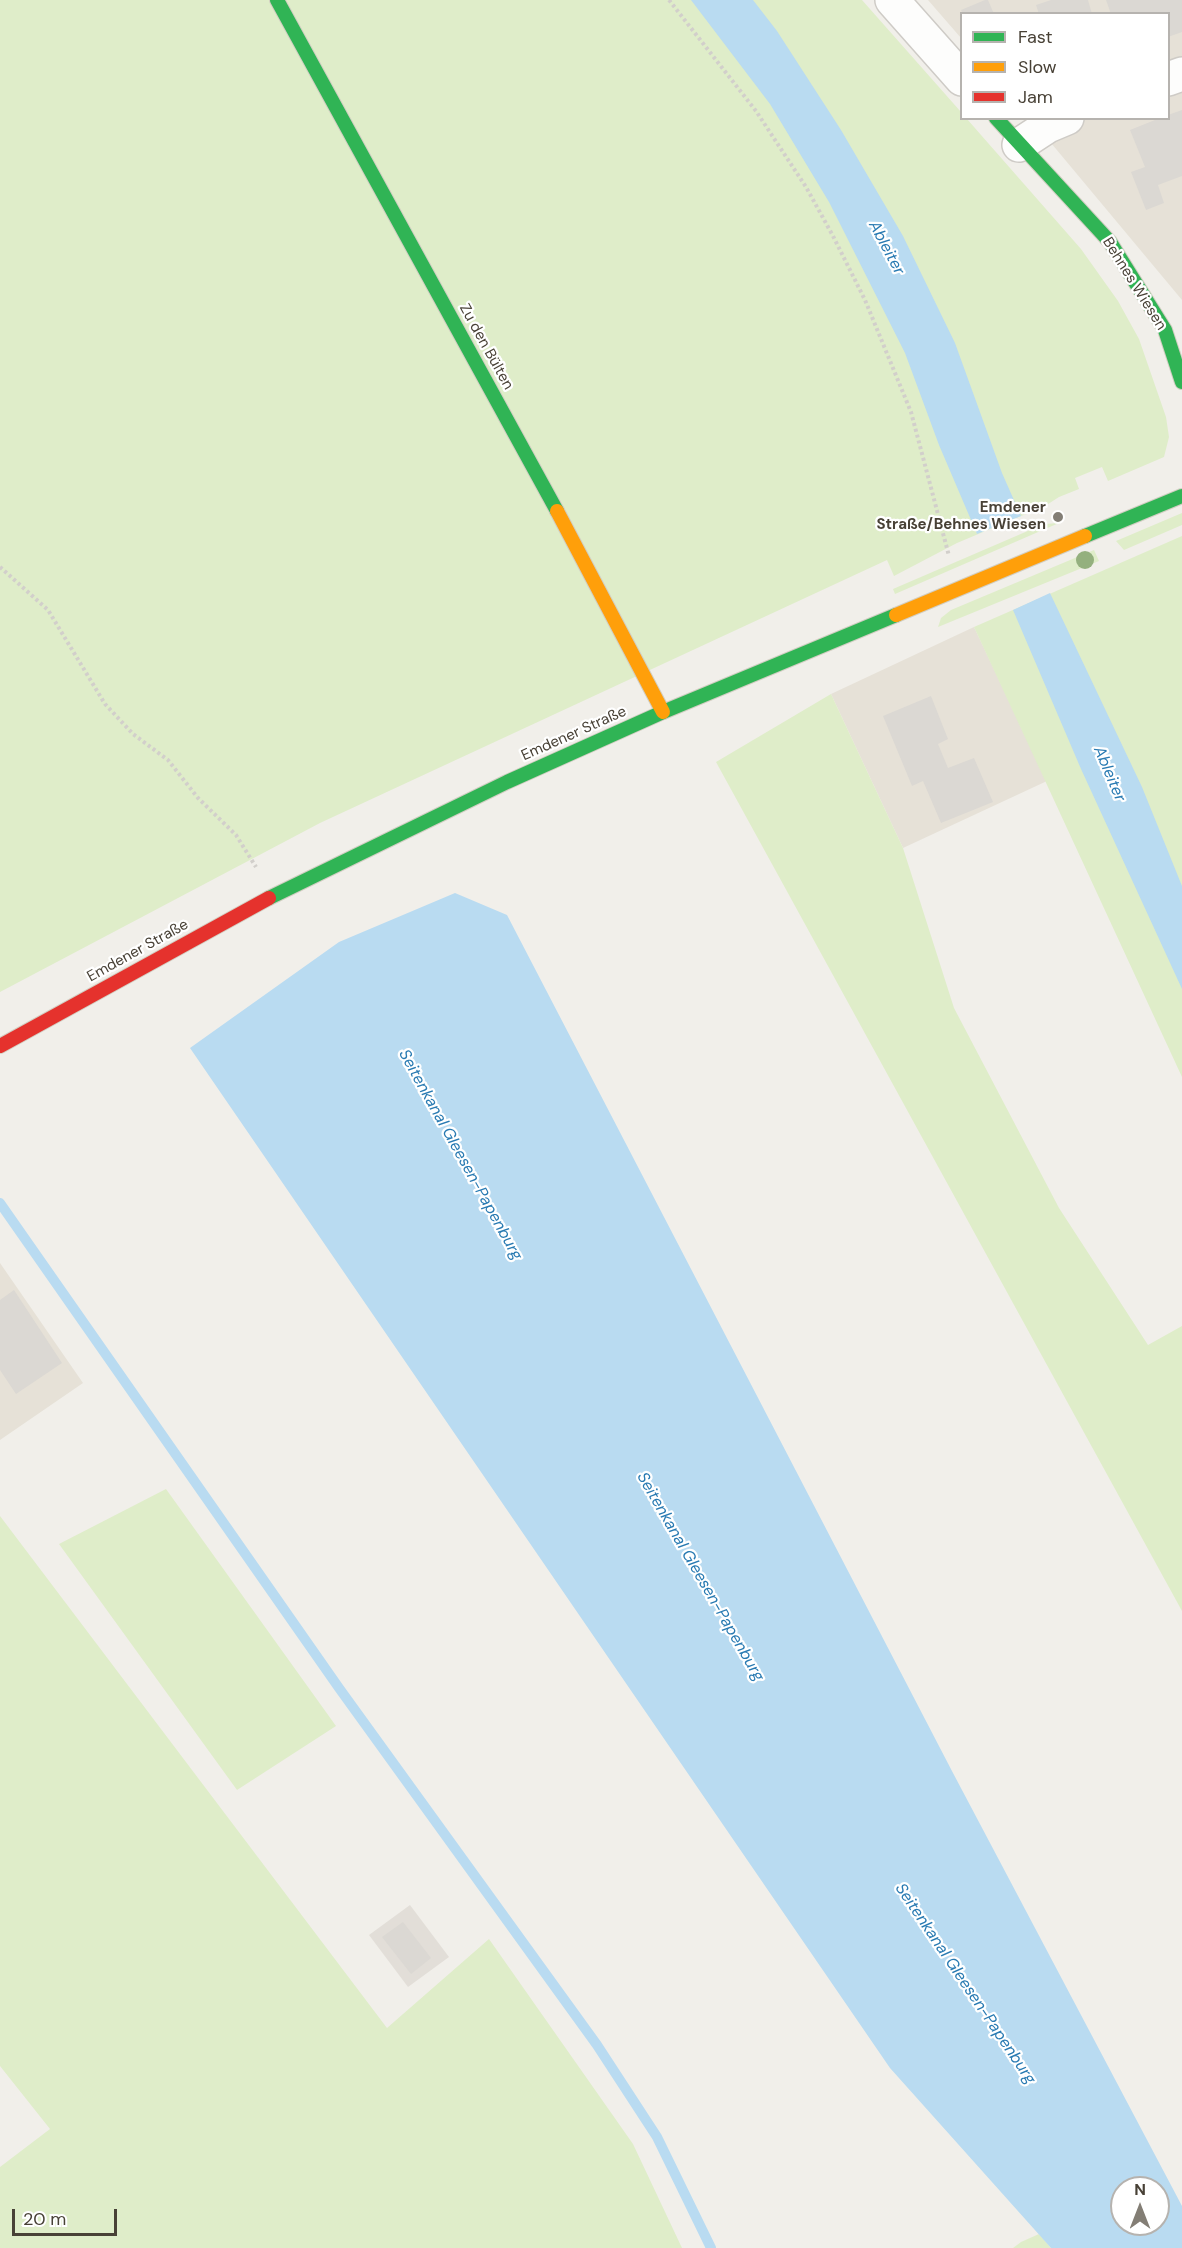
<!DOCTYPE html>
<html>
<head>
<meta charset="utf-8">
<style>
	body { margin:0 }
	#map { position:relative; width:1182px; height:2248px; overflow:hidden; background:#f1efea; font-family:"DM Sans",sans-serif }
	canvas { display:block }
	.legend { position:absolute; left:960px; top:12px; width:210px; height:108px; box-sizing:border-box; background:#fff; border:2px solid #b6b3af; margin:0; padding:8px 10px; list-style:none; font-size:18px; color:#484136 }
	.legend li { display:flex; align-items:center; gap:12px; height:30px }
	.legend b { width:30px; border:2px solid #b6b3af }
	.north { position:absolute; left:1110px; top:2176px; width:60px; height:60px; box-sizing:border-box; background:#fff; border:2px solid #b6b3af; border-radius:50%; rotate:0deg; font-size:16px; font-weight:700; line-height:24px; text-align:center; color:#484136 }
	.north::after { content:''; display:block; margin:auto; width:21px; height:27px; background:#837e75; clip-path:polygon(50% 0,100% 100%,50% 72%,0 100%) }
	.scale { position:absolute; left:12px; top:2209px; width:105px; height:27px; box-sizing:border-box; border:3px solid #484136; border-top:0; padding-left:8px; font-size:18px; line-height:21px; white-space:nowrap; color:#484136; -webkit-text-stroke:4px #fff; paint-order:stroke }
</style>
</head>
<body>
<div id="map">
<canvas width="1182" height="2248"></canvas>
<ul class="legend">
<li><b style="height:8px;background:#30b455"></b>Fast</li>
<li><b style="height:8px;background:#ff9f0a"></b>Slow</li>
<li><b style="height:8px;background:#e5322d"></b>Jam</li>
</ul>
<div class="north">N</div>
<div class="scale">20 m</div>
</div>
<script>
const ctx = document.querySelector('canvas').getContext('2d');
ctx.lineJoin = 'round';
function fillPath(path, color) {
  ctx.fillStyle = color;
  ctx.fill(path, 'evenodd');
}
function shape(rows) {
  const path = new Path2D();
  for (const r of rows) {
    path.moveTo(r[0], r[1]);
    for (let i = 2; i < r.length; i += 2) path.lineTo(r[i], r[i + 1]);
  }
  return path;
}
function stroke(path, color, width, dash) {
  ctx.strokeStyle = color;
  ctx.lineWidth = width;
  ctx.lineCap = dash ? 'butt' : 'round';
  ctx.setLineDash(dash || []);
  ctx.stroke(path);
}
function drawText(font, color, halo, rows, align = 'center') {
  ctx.font = font + ' "DM Sans",sans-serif';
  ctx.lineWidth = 4.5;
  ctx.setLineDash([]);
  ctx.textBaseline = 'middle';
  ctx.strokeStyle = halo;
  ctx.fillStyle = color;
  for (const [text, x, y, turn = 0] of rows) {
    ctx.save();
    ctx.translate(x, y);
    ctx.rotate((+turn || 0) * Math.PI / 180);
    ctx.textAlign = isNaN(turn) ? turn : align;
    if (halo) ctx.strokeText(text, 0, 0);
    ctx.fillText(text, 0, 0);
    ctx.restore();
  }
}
fillPath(shape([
	[928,0,1182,0,1182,300,1031,119,1168,118,1168,14,962,14,961,38],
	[974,627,1047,781,903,848,831,694],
	[0,1263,83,1383,0,1440]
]), '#e6e1d7');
fillPath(shape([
	[410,1905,449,1957,408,1987,369,1935]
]), '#e2ded8');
fillPath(shape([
	[0,0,862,0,961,112,962,118,967,119,1081,249,1118,301,1139,339,1166,417,1169,437,1164,457,1108,481,1102,467,1075,478,1079,489,1059,497,1045,506,957,543,894,576,887,560,320,823,0,992],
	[1182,513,1182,525,1124,550,1116,541],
	[1059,523,895,594,893,589,1044,524],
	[1182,536,1182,1077,974,627],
	[1094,550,1099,561,938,627,941,618,951,610],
	[831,694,903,848,954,1008,1059,1208,1148,1345,1182,1326,1182,1611,716,762],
	[166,1489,336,1726,237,1790,59,1544],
	[0,1516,387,2028,489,1939,633,2144,682,2248,0,2248,0,2167,50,2129,0,2066],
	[1039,2234,1051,2248,1013,2248,1021,2242]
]), '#dfedc9');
fillPath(shape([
	[691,0,753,0,777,31,841,130,903,236,955,343,1002,473,1021,516,977,534,939,445,905,353,829,202,770,104],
	[1050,593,1142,787,1182,886,1182,989,1081,769,1013,610],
	[455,893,507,915,953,1773,1182,2206,1182,2248,1051,2248,890,2068,190,1048,339,942],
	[1122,2188,1158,2188,1158,2224,1122,2224]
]), '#b9dbf1');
stroke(shape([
	[0,1203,339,1688,597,2045,657,2137,711,2248]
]), '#b9dbf1', 10);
fillPath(shape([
	[985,0,988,0,994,14,963,14,961,10],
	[1051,0,1088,0,1092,14,1039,14,1036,5],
	[1106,0,1182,0,1182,32,1168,37,1168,14,1111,14],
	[1182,110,1182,176,1158,185,1164,203,1146,210,1131,172,1145,167,1130,130,1160,118,1168,118,1168,115],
	[931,696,948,739,938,744,948,768,974,758,993,802,941,823,923,781,912,786,883,716],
	[14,1290,62,1363,16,1394,0,1370,0,1300],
	[403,1922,431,1958,411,1974,382,1937]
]), '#dbd8d3');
const street = shape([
	[892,0,962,79],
	[1168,79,1182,74],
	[1019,145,1048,126,1067,118]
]);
const fast = shape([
	[277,0,557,511],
	[996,118,1110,242,1165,330,1182,382],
	[1085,536,1182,496],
	[269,898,507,782,663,712,896,615]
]);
const slow = shape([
	[557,511,663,712],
	[896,615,1085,536]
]);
const jam = shape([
	[0,1046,269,898]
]);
stroke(street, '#cecbc6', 36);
stroke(fast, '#d2cec2', 16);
stroke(slow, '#d2cec2', 16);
stroke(jam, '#d2cec2', 16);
stroke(shape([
	[669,0,756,111,806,187,833,236,865,300,911,412,949,556],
	[0,567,48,610,105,704,133,734,168,760,198,798,236,835,256,867]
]), '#d2cfcb', 4, [3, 3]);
stroke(street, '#fdfdfc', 33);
stroke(fast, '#30b455', 14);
stroke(slow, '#ff9f0a', 14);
stroke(jam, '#e5322d', 14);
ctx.fillStyle = '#94b07e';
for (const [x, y] of [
	[1085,560]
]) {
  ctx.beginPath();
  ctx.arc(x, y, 9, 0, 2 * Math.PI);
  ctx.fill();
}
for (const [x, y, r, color] of [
	[1058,517,6,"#837e75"]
]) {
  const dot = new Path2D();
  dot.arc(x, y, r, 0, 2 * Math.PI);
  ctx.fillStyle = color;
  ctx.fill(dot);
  stroke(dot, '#fff', 2);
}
drawText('15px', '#484136', '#fff', [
	["Behnes Wiesen",1134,284,58],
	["Zu den Bülten",486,347,61],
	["Emdener Straße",574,734,-24],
	["Emdener Straße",138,951,-29]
]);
drawText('bold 15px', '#484136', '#fff', [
	["Emdener",1046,508],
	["Straße/Behnes Wiesen",1046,525]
], 'right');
drawText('italic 16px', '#287ab2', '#fff', [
	["Ableiter",886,248,62],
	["Ableiter",1109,774,67],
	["Seitenkanal Gleesen-Papenburg",460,1155,61],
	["Seitenkanal Gleesen-Papenburg",700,1577,60],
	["Seitenkanal Gleesen-Papenburg",965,1984,56]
]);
</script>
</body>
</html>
